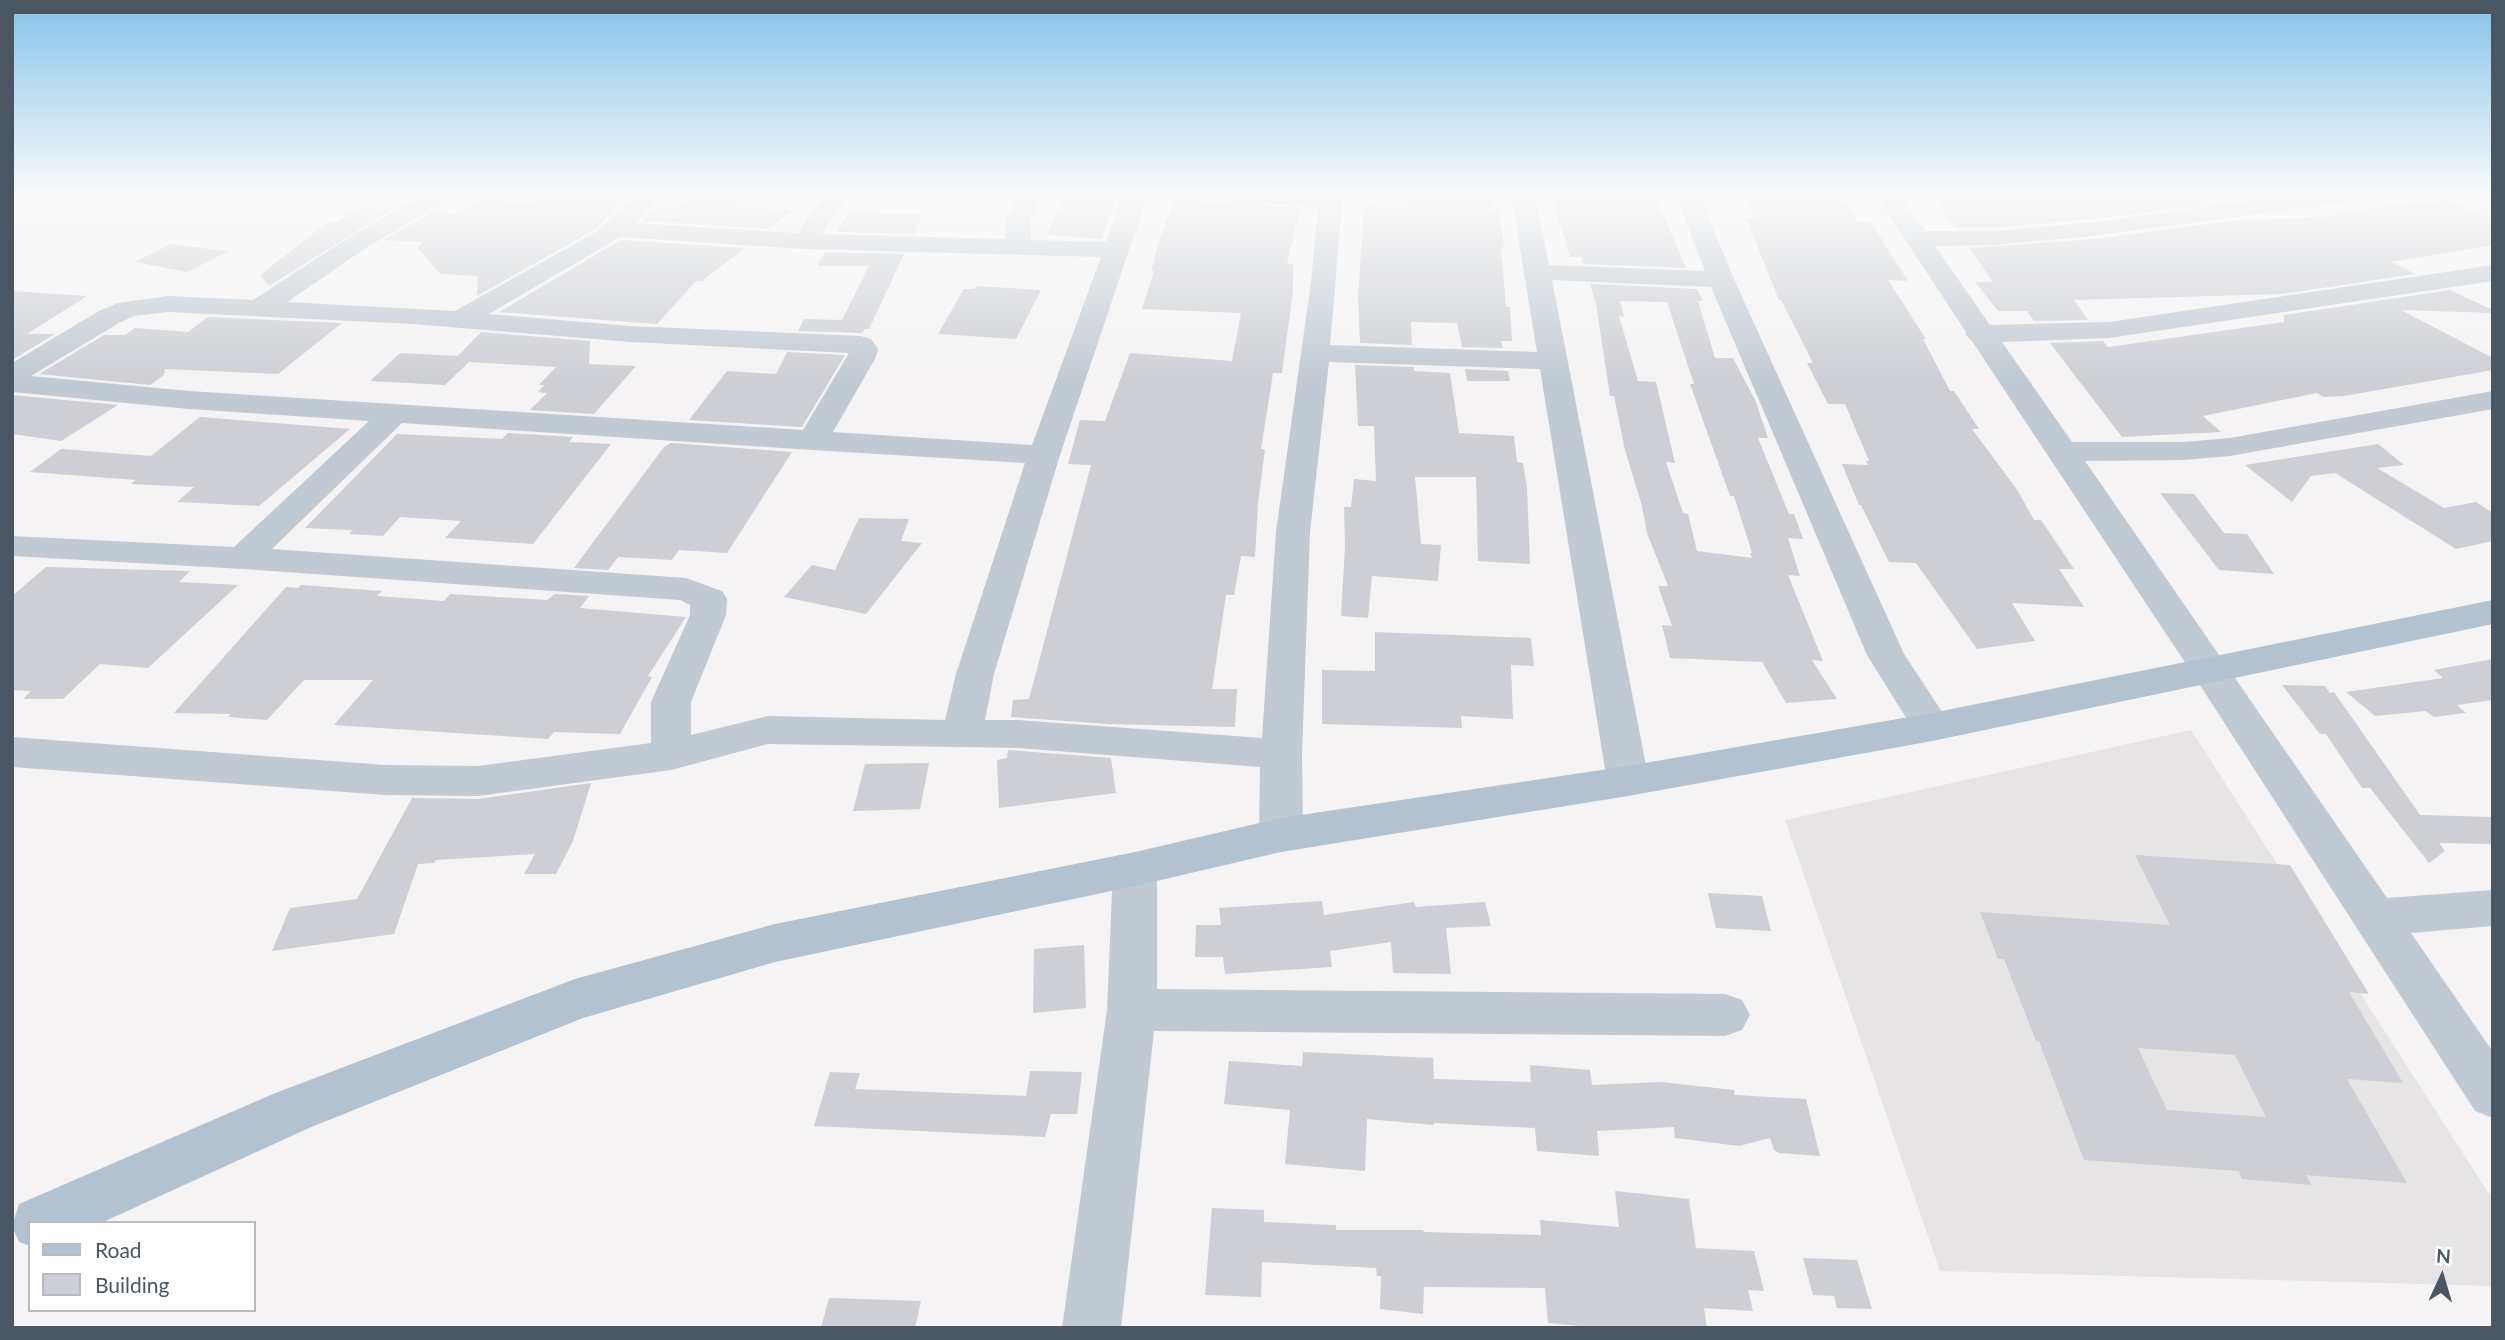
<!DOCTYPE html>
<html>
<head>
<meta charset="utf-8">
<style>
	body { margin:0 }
	#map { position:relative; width:2505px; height:1340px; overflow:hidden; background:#f5f3f3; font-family:Lato,sans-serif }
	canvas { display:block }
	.frame { position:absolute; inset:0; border:14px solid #4a5661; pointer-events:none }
	.legend { position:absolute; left:28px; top:1221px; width:228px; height:91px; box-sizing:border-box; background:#fff; border:2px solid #b7bbc0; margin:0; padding:9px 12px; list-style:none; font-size:21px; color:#4a5661 }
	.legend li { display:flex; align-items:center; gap:14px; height:35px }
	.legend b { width:35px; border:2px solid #b7bbc0 }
	.north { position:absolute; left:2407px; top:1242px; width:70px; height:70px; -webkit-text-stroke:5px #fff; paint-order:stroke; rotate:4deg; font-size:19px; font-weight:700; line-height:28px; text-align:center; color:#4a5661 }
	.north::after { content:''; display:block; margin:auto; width:24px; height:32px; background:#4a5661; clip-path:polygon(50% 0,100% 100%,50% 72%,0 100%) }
</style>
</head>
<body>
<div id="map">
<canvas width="2505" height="1340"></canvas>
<div class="frame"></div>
<ul class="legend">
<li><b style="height:9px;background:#b3c2d1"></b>Road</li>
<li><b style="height:19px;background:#cdcfd5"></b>Building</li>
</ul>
<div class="north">N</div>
</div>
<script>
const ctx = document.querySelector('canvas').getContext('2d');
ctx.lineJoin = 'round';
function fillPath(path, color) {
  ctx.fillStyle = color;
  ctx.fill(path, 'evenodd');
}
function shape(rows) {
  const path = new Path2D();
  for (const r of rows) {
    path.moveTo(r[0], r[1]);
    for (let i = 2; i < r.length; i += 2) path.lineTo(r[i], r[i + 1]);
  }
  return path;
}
fillPath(shape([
	[2191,730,2493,1200,2493,1286,1940,1271,1785,820]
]), '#e6e4e5');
fillPath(shape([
	[541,194,624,194,613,205,621,206,594,230,477,296,478,276,440,274,417,247,424,242,384,240,431,212,458,214,476,200,532,202],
	[693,194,743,194,732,207,794,209,769,229,641,221,655,207,681,207],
	[1066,194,1117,195,1102,239,1046,235],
	[1408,194,1493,196,1494,210,1498,211,1503,235,1504,249,1501,249,1506,307,1510,307,1512,341,1501,341,1503,348,1462,347,1457,323,1411,322,1412,345,1360,343,1358,296,1364,206,1407,207],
	[1551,194,1654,194,1686,268,1583,264,1581,257,1570,257],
	[1743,194,1836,194,1846,206,1849,206,1858,222,1871,222,1908,281,1888,280,1926,339,1923,339,1950,391,1954,391,1979,429,1972,429,2018,491,2034,520,2041,520,2074,569,2059,569,2084,607,2012,603,2035,641,1977,649,1916,563,1889,562,1861,505,1859,505,1842,464,1868,465,1866,461,1869,461,1845,404,1828,404,1807,363,1813,363,1781,300,1779,300,1746,218,1756,218],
	[1939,194,2185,194,2202,205,2094,219,1993,228,1955,228,1936,201,1944,202],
	[1175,199,1300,208,1287,264,1293,264,1293,291,1282,373,1273,373,1261,449,1265,449,1258,503,1255,557,1241,556,1234,595,1226,595,1212,689,1237,689,1235,727,1107,724,1011,717,1013,700,1029,699,1091,465,1068,464,1080,420,1105,421,1130,353,1232,361,1241,313,1142,309,1154,271,1151,271,1160,238],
	[2449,200,2493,219,2493,245,2391,262,2416,274,2282,294,2074,300,2088,320,2034,321,2027,311,1998,311,1975,282,1993,282,1969,248,2094,239,2228,221,2337,216,2332,212],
	[360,207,391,210,269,286,260,275,328,222,336,223],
	[848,212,923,214,914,234,837,232],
	[621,240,745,248,702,281,696,281,657,324,499,312],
	[170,244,229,251,187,272,135,262],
	[825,252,904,254,869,329,865,329,862,333,798,331,804,319,842,320,869,266,817,266],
	[1590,284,1697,289,1703,301,1698,301,1715,358,1733,358,1756,402,1768,438,1758,438,1789,514,1794,514,1803,539,1788,538,1800,576,1788,575,1823,661,1812,660,1837,699,1786,703,1762,662,1670,658,1662,625,1672,626,1658,586,1668,586,1647,533,1642,506,1625,450,1614,396,1610,396,1596,304],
	[1620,301,1667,302,1694,384,1690,384,1730,496,1734,496,1752,553,1750,553,1752,558,1697,551,1688,514,1683,513,1666,462,1675,463,1656,382,1638,381,1619,316,1624,317],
	[976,286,1041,290,1016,339,938,334,964,289,974,289],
	[2450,290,2493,310,2493,313,2401,310,2493,358,2493,370,2344,396,2323,397,2317,393,2203,416,2221,432,2122,437,2050,343,2103,341,2108,347,2284,322,2284,315],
	[12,291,87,296,27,334,55,334,12,360],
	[208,317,342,323,278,374,165,369,164,375,150,385,39,374,104,335,125,335,135,328,188,332],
	[481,332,590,341,589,364,636,366,594,414,530,410,547,393,538,392,544,385,539,385,556,367,469,362,445,385,370,381,400,353,458,356],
	[787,352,845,355,802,427,689,420,727,371,776,374],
	[1355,365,1414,367,1414,371,1450,373,1459,433,1514,436,1517,462,1523,463,1527,488,1530,564,1478,561,1476,477,1415,477,1421,544,1441,545,1438,581,1372,576,1368,618,1341,616,1345,546,1344,507,1351,507,1354,479,1376,481,1374,426,1358,426],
	[1465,369,1508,371,1510,381,1467,381],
	[12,395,118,405,61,441,12,434],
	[200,417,350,429,259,506,177,502,194,487,131,484,136,480,30,472,61,449,151,456],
	[508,433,573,437,569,442,611,444,533,544,445,538,461,521,400,517,383,536,349,534,353,530,305,528,397,434,502,439],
	[671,443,792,452,727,553,679,550,672,560,618,557,608,570,574,568,664,447],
	[2378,444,2404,465,2377,468,2444,508,2476,502,2493,513,2493,541,2456,549,2335,473,2311,476,2292,502,2245,465],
	[2160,493,2194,494,2224,533,2247,534,2274,574,2219,570],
	[859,518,909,519,901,541,922,543,866,614,784,597,812,565,835,570],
	[46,567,190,571,179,582,238,585,148,668,100,664,63,699,23,699,31,691,12,690,12,596],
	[301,585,382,591,377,596,444,601,450,594,547,600,555,594,589,596,580,608,686,617,648,676,652,677,620,734,554,732,548,739,334,725,373,680,304,680,267,720,228,717,230,714,174,713,286,587,298,588],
	[1375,632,1531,638,1534,666,1511,665,1513,719,1461,716,1462,728,1322,724,1322,670,1375,671],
	[2493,659,2493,700,2457,705,2466,713,2434,717,2426,711,2375,716,2346,692,2443,678,2434,670],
	[2282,685,2325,686,2330,693,2334,692,2420,815,2493,817,2493,844,2439,843,2445,851,2429,863,2370,788,2362,788,2326,734,2320,734],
	[1008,750,1111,758,1116,793,999,808,997,760,1007,758],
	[929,763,920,809,853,811,865,764],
	[591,783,573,841,556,874,524,874,535,854,436,860,434,863,418,864,394,934,272,951,290,908,357,899,412,798,478,799],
	[2135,855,2290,865,2369,994,2349,992,2403,1083,2347,1079,2407,1183,2306,1175,2311,1185,2242,1179,2239,1171,2084,1160,2039,1041,2036,1041,2004,959,1998,959,1980,912,2170,925],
	[2138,1048,2235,1055,2266,1117,2167,1110],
	[1708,893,1762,896,1771,931,1716,928],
	[1322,901,1324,915,1414,902,1416,907,1485,902,1491,926,1446,928,1451,974,1393,973,1391,942,1330,951,1332,967,1225,974,1223,957,1195,957,1196,925,1221,925,1219,908],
	[1084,945,1086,1008,1033,1013,1034,949],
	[1303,1052,1433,1058,1434,1079,1531,1082,1530,1065,1590,1070,1592,1085,1661,1082,1734,1090,1735,1095,1806,1099,1820,1156,1779,1153,1774,1150,1770,1138,1739,1146,1675,1138,1674,1127,1597,1131,1599,1156,1537,1151,1535,1128,1434,1123,1434,1125,1367,1119,1365,1171,1285,1164,1290,1110,1224,1104,1229,1061,1302,1066],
	[1030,1071,1082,1072,1077,1114,1051,1114,1045,1137,814,1126,830,1072,860,1073,855,1089,1026,1096],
	[1615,1191,1689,1199,1696,1248,1754,1251,1764,1291,1748,1290,1753,1311,1704,1308,1707,1328,1601,1328,1548,1323,1545,1288,1424,1287,1423,1314,1380,1309,1381,1276,1377,1276,1376,1268,1262,1262,1261,1297,1205,1295,1212,1208,1264,1210,1264,1222,1336,1225,1336,1230,1423,1230,1424,1232,1541,1235,1540,1220,1619,1227],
	[1803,1258,1857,1260,1872,1309,1837,1308,1834,1296,1813,1295],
	[829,1298,921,1301,915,1328,821,1328]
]), '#cdcfd5');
fillPath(shape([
	[423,194,452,194,448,199,366,248,287,302,455,311,596,232,638,194,664,194,635,223,798,233,826,194,850,194,822,234,1005,239,1006,219,1018,194,1042,194,1030,219,1031,240,1106,242,1124,194,1148,194,1060,455,994,674,985,720,1018,720,1262,738,1276,532,1311,282,1318,206,1221,201,1213,199,1209,194,1343,194,1330,345,1537,352,1511,194,1535,194,1549,265,1705,271,1675,194,1699,194,1734,279,1904,654,1952,727,1946,737,1932,741,1918,737,1867,655,1711,287,1552,280,1649,781,1643,792,1628,796,1613,792,1607,781,1540,369,1329,362,1310,532,1302,754,1303,835,1296,847,1281,852,1266,847,1259,835,1260,767,1018,748,768,744,671,770,478,796,385,795,12,767,12,737,385,765,478,766,651,743,651,702,690,615,690,605,680,600,243,569,12,556,12,536,234,547,369,421,189,409,12,392,12,363,99,311,118,303,168,296,253,300,348,238,423,194],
	[620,237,805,249,1101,257,1032,445,833,432,876,357,878,349,874,343,871,339,861,336,631,326,489,314,620,237],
	[168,312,413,324,631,342,849,353,803,430,189,391,31,376,119,323,134,316,168,312],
	[402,423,812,450,1025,463,956,674,945,720,768,716,691,735,691,702,726,615,727,599,722,591,686,578,272,549,402,423],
	[1875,194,1899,194,1925,231,1993,231,2094,222,2297,194,2364,194,2360,199,2352,201,2094,236,1993,245,1935,246,1990,325,2109,322,2493,265,2493,281,2109,338,2002,342,2072,442,2184,442,2230,438,2493,391,2493,409,2230,456,2184,460,2085,461,2387,898,2493,890,2493,926,2411,933,2493,1052,2493,1118,2475,1111,2196,679,1972,341,1965,334,1966,332,1875,194],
	[1135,852,1151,857,1157,869,1157,989,1725,994,1742,1000,1750,1015,1742,1030,1725,1036,1154,1031,1121,1328,1062,1328,1107,1010,1113,869,1119,857,1135,852]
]), '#c1cad2');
fillPath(shape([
	[2493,600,2493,624,1932,741,1628,796,1281,852,1135,886,775,962,583,1018,309,1128,101,1223,30,1223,30,1246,19,1242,12,1226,19,1204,273,1094,575,979,775,924,1135,852,1281,818,1628,766,1932,713,2493,600]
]), '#b3c2d1');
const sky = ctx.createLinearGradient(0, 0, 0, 382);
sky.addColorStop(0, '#85c3ea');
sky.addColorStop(0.51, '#fafafa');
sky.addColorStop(1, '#fafafa00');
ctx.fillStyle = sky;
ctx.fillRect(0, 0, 2505, 382);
</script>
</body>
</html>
